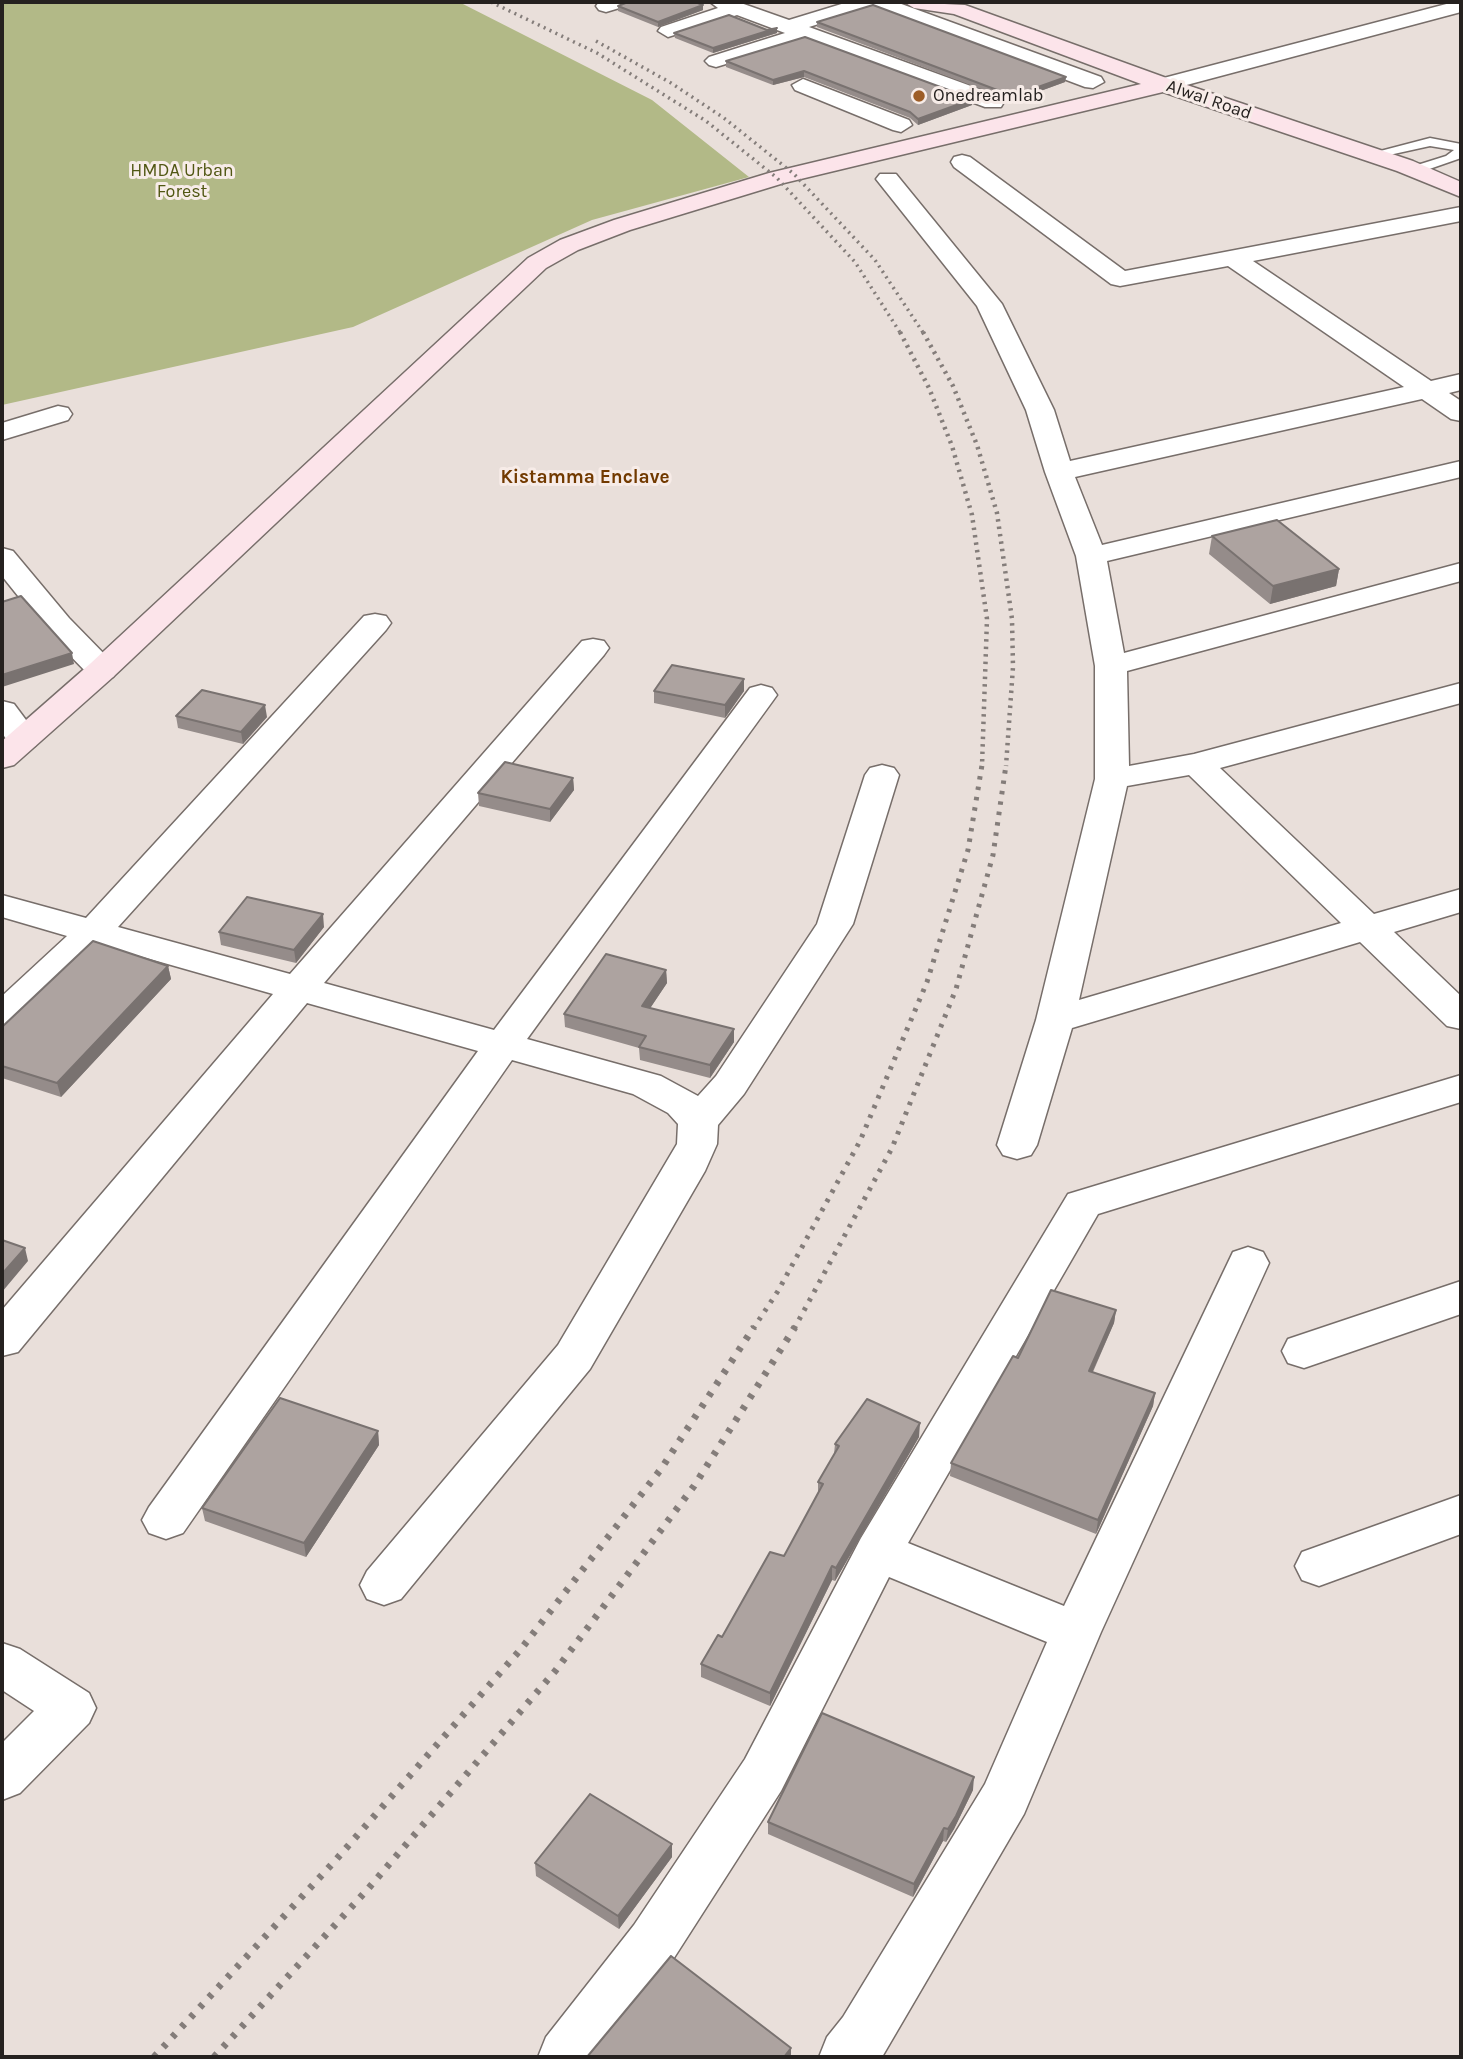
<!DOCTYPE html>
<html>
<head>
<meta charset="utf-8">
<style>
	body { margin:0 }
	#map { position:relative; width:1463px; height:2059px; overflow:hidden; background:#e9dfda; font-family:Karla,sans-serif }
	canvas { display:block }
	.frame { position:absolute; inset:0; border:4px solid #25211f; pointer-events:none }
</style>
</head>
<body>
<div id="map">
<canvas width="1463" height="2059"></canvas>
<div class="frame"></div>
</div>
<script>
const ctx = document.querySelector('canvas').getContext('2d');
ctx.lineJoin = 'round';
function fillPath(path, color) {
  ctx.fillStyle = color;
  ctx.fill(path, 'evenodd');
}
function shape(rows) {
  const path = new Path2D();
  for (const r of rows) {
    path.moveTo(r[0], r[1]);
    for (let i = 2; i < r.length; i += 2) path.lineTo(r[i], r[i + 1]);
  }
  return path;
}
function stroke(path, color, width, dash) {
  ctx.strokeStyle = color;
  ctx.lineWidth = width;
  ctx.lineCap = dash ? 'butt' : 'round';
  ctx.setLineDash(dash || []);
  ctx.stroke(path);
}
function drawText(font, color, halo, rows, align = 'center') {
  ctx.font = font + ' Karla,sans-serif';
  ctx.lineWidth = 6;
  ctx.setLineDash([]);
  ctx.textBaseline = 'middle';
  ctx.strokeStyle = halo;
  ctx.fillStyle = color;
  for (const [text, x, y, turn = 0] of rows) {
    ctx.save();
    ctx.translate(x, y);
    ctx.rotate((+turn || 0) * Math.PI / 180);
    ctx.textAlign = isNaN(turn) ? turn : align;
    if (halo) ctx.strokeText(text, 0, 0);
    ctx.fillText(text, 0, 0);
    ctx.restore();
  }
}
fillPath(shape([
	[2,2,459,2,652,100,749,177,592,220,353,327,2,405]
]), '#b2b987');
const lane = shape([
	[1430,138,1461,144,1461,158,1415,174,1411,173,1411,167,1446,156,1454,150,1430,146,1371,159,1365,155,1430,138]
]);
const street = shape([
	[599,2,629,2,626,6,606,12,599,10,596,6,599,2],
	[710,2,738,2,789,20,848,2,896,2,1101,77,1104,82,1093,88,1085,87,873,7,809,27,1001,97,1004,102,1001,107,985,107,805,40,716,67,709,65,705,61,709,57,785,33,737,15,668,37,658,31,661,27,718,8,710,2],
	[1454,2,1461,2,1461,12,1164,91,1153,85,1156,80,1454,2],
	[803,79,909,120,912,125,901,132,893,130,795,90,792,85,803,79],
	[962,155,970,157,1125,271,1461,207,1461,221,1253,261,1431,381,1461,374,1461,390,1449,393,1461,401,1461,421,1451,419,1422,399,1075,477,1102,545,1461,461,1461,477,1107,561,1124,653,1461,563,1461,581,1127,671,1129,766,1194,754,1461,683,1461,703,1220,768,1374,914,1461,889,1461,912,1394,932,1461,996,1461,1029,1447,1026,1360,942,1072,1028,1037,1145,1031,1155,1017,1159,1003,1155,997,1145,1036,1020,1095,779,1095,666,1076,556,1045,472,1026,410,977,306,876,179,880,174,896,174,1002,304,1054,410,1070,461,1404,387,1228,266,1120,286,1111,284,954,167,951,162,954,157,962,155],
	[1189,775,1341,923,1079,1000,1127,786,1189,775],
	[58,406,68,408,72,414,68,420,2,440,2,423,58,406],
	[2,548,13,551,69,618,113,663,118,670,113,677,102,680,91,677,47,632,2,576,2,548],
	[375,614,386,616,391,623,386,630,118,927,290,974,582,641,593,639,604,641,609,648,604,655,324,983,494,1030,750,688,761,685,772,688,777,695,772,702,527,1039,661,1076,698,1096,716,1076,817,924,865,775,870,768,882,765,894,768,899,775,853,924,744,1094,718,1125,717,1144,705,1171,590,1369,401,1599,384,1605,367,1599,360,1585,367,1571,558,1345,677,1144,678,1124,668,1113,633,1094,512,1060,183,1533,166,1539,149,1533,142,1520,149,1507,478,1051,307,1003,18,1352,2,1356,2,1310,273,994,101,945,16,1026,2,1029,2,996,67,936,2,917,2,895,86,918,364,616,375,614],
	[2,701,14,704,35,732,40,739,35,746,23,749,11,746,2,733,2,701],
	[1461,1075,1461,1102,1098,1214,908,1543,1064,1606,1233,1252,1248,1247,1263,1252,1269,1263,1101,1632,1024,1814,882,2057,819,2057,827,2037,843,2017,985,1784,1047,1642,889,1577,781,1791,672,1961,601,2057,538,2057,546,2037,634,1925,745,1759,861,1538,1068,1194,1461,1075],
	[1461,1281,1461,1314,1304,1368,1288,1363,1282,1351,1288,1339,1461,1281],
	[1461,1495,1461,1534,1319,1586,1302,1580,1295,1566,1302,1552,1461,1495],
	[2,1643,20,1649,89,1693,96,1708,89,1723,20,1793,2,1800,2,1743,34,1711,2,1690,2,1643]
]);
const secondary = shape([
	[904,2,965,5,1172,80,1413,161,1461,182,1461,197,1397,171,1163,92,784,183,630,230,578,250,546,268,113,677,14,765,2,768,2,741,91,663,528,258,560,240,614,220,769,173,1141,84,954,14,914,8,904,2]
]);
stroke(lane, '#776e6a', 3);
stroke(street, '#776e6a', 3);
stroke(secondary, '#776e6a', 3);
fillPath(lane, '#fff');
fillPath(street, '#fff');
fillPath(secondary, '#fce4ea');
stroke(shape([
	[491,2,597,53,706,121,777,178,855,262,901,334],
	[596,41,671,83,724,118,794,174,875,260,924,334]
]), '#847d7a', 3.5, [2, 4.5]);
stroke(shape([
	[900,332,929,388,952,446,972,515,987,619,982,766],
	[923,332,953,386,977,445,997,513,1012,619,1013,667,1006,766]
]), '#847d7a', 4.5, [2.5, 5]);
stroke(shape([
	[753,1329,778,1291,860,1141,927,982,968,850,982,765],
	[794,1329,892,1148,956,989,993,855,1006,765]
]), '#847d7a', 5, [3.5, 7]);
stroke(shape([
	[154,2057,333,1863,521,1649,661,1469,754,1327],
	[214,2057,367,1890,556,1670,694,1486,795,1327]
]), '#847d7a', 7, [4.5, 9]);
fillPath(shape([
	[628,3,703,10,658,27,618,11,618,6],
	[817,22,1066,77,1065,82,1013,101,817,27],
	[674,33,777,33,713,53,675,38],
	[805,37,972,105,918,125,910,118,804,77,773,85,726,67,726,61],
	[1212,536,1339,569,1336,586,1270,604,1209,554],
	[744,679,744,691,725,718,654,703,654,691],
	[176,716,267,717,243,744,178,728],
	[573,778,574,790,550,822,479,806,478,793],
	[324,927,296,963,221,945,219,932],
	[168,966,171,979,61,1097,2,1078,2,1027],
	[666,970,667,983,650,1008,734,1042,710,1078,640,1060,639,1048,565,1027,564,1014],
	[1116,1310,1114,1323,1093,1372,1155,1393,1153,1406,1096,1534,950,1476,951,1463,1018,1358],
	[378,1431,379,1445,306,1557,205,1521,202,1508],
	[919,1437,835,1581,832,1580,770,1706,701,1677,701,1664,784,1556,818,1494,818,1482,834,1454,835,1444],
	[973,1790,954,1829,946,1842,943,1841,913,1897,768,1834,768,1822],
	[672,1857,619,1929,536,1876,535,1863]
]), '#958c8a');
fillPath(shape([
	[703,5,703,10,658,27,658,22],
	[777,28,777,33,713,53,713,48],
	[804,71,804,77,773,85,773,80],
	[1066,77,1065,82,1013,101,1013,96],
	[973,99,972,105,918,125,918,119],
	[1339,569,1336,586,1270,604,1273,586],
	[72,653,74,664,2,687,2,675],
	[744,679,744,691,725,718,725,705],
	[265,705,267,717,243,744,241,732],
	[573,778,574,790,550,822,550,809],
	[323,914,324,927,296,963,294,950],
	[168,966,171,979,61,1097,57,1083],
	[666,970,667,983,643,1019,642,1006],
	[734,1029,734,1042,710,1078,710,1065],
	[25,1248,28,1261,2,1292,2,1274],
	[1116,1310,1114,1323,1087,1384,1089,1371],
	[1155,1393,1153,1406,1096,1534,1098,1520],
	[920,1423,919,1437,835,1581,836,1568],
	[378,1431,379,1445,306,1557,304,1543],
	[832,1566,832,1580,770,1706,770,1693],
	[974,1777,973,1790,954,1829,946,1842,948,1829],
	[944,1828,943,1841,913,1897,914,1884],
	[672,1844,672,1857,619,1929,618,1916],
	[791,2048,791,2057,784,2057]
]), '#797270');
const building = shape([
	[628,2,695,2,703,5,658,22,618,6,628,2],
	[873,5,1066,77,1013,96,817,22,873,5],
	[729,15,767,30,777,28,713,48,674,33,729,15],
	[805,37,973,99,918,119,910,112,804,71,773,80,726,61,805,37],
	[1277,520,1339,569,1273,586,1212,536,1277,520],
	[21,596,72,653,2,675,2,602,21,596],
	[672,665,744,679,725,705,654,691,672,665],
	[202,690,265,705,241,732,176,716,202,690],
	[505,762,573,778,550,809,478,793,505,762],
	[247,897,323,914,294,950,219,932,247,897],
	[93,941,168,966,57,1083,2,1066,2,1027,93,941],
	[606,954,666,970,642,1006,734,1029,710,1065,639,1047,646,1036,564,1014,606,954],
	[2,1240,25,1248,2,1274,2,1240],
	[1051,1290,1116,1310,1089,1371,1155,1393,1098,1520,951,1463,1013,1356,1018,1358,1051,1290],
	[280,1398,378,1431,304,1543,202,1508,280,1398],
	[867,1399,920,1423,836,1568,832,1566,770,1693,701,1664,718,1635,722,1637,770,1552,784,1556,823,1484,818,1482,839,1446,835,1444,867,1399],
	[822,1713,974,1777,956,1816,948,1829,944,1828,914,1884,768,1822,822,1713],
	[590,1794,672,1844,618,1916,535,1863,590,1794],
	[671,1956,791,2048,784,2057,587,2057,671,1956]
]);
fillPath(building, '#ada3a0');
stroke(building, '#797270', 2);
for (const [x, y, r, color] of [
	[919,96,7,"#9d5d27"]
]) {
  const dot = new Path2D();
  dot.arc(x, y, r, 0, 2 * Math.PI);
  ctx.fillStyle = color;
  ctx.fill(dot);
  stroke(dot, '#f7ece8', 2.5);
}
drawText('18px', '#25211f', '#f7ece8', [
	["Onedreamlab",933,96]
], 'left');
drawText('18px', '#25211f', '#f7ece8', [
	["Alwal Road",1209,100,19]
]);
drawText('18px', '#515713', '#f7ece8', [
	["HMDA Urban",182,171],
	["Forest",182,192]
]);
drawText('bold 19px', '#723a00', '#f7ece8', [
	["Kistamma Enclave",585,478]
]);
</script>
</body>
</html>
